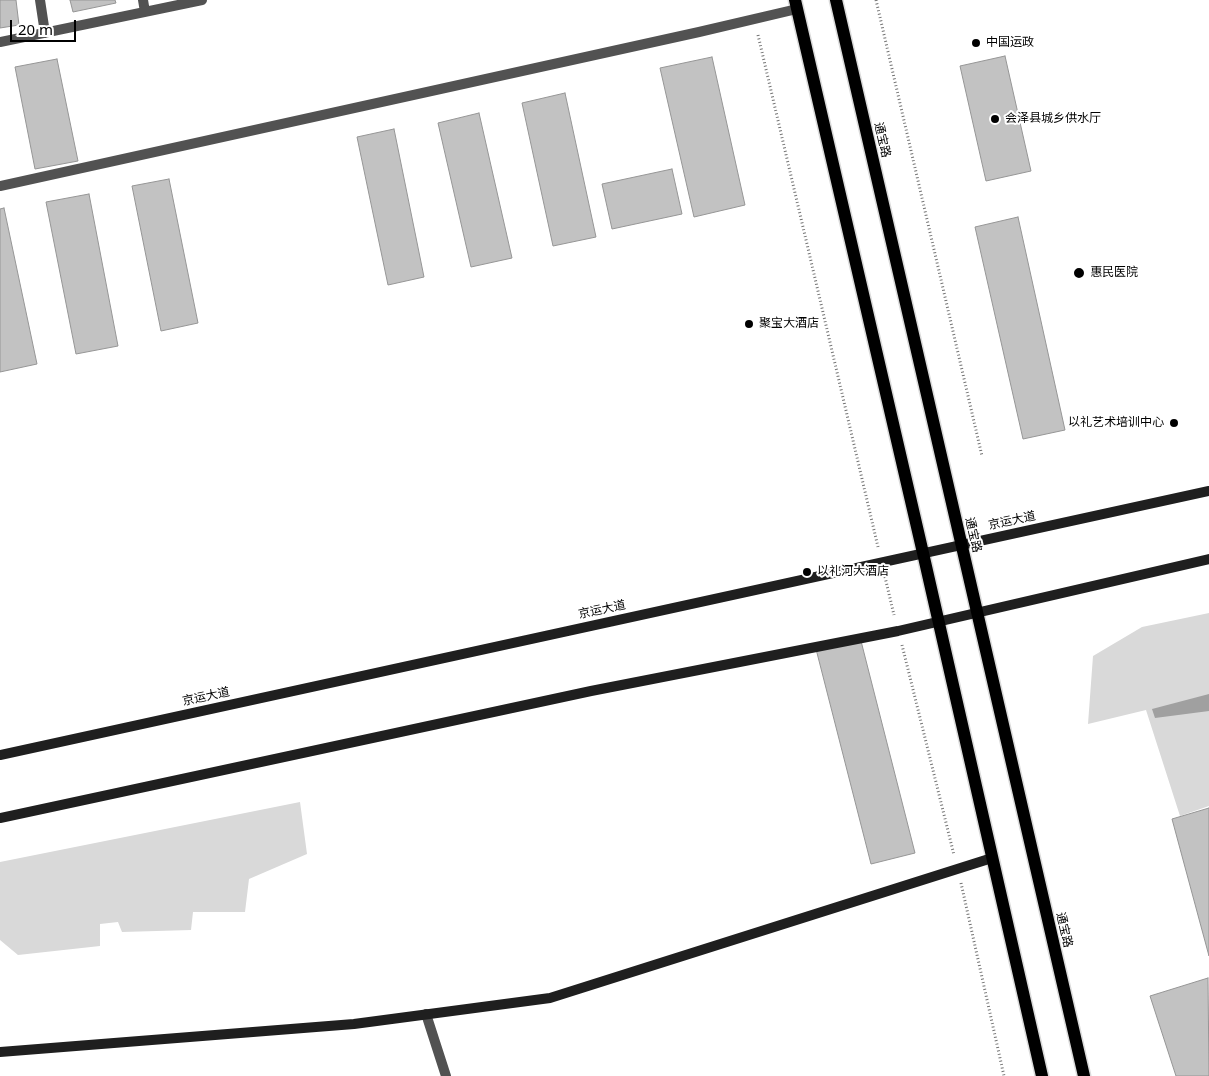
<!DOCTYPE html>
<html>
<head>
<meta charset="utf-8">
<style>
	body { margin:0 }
	#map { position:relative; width:1209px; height:1076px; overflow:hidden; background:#fff; font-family:"Noto Sans",sans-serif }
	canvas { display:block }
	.scale { position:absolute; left:10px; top:20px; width:66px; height:22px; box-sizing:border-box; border:2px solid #000; border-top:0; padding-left:6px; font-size:15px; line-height:18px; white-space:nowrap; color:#000; -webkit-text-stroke:4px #fff; paint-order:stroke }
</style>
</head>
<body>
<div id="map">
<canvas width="1209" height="1076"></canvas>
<div class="scale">20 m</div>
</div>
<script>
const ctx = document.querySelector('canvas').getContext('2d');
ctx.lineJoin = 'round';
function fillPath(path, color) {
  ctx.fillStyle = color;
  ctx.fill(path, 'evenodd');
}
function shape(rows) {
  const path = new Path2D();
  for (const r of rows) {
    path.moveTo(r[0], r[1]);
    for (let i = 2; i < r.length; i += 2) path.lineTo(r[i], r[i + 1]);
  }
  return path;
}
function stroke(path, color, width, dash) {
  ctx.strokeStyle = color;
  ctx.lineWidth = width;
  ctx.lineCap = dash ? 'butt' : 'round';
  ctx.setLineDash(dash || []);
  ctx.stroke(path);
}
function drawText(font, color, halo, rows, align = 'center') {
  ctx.font = font + ' "Noto Sans","Noto Sans SC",sans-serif';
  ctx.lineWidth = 4;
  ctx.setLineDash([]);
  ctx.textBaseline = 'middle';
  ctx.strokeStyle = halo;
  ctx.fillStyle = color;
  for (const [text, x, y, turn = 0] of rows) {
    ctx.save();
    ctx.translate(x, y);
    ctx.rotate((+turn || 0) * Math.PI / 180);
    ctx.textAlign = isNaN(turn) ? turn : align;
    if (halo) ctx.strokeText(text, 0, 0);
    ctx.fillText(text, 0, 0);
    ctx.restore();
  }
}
fillPath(shape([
	[1209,613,1209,806,1180,816,1146,710,1088,724,1093,656,1142,627],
	[300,802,307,854,249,879,245,912,193,912,191,930,122,932,118,922,100,924,100,946,18,955,0,940,0,862]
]), '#d9d9d9');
fillPath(shape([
	[1209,694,1209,711,1155,718,1152,709]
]), '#a0a0a0');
const building = shape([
	[0,0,16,0,19,25,0,28,0,0],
	[70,0,115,0,116,3,73,12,70,0],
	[1005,56,1031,171,986,181,960,66,1005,56],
	[712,57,745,205,694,217,660,68,712,57],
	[57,59,78,161,35,169,15,67,57,59],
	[565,93,596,237,553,246,522,103,565,93],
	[479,113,512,258,471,267,438,123,479,113],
	[394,129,424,277,388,285,357,137,394,129],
	[672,169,682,214,612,229,602,184,672,169],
	[169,179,198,323,161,331,132,186,169,179],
	[89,194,118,346,76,354,46,202,89,194],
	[4,208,37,364,0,372,0,209,4,208],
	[1018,217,1065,430,1023,439,975,227,1018,217],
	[860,637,915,853,871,864,816,649,860,637],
	[1209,808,1209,956,1172,819,1209,808],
	[1208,978,1209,1076,1176,1076,1150,996,1208,978]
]);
fillPath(building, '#c2c2c2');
stroke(building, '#969696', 1);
const primary = shape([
	[795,0,923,553,1042,1076],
	[836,0,1084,1076]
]);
stroke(primary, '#dbdbdb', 15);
stroke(shape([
	[876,0,982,456],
	[758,35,878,547],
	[885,577,894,615],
	[902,645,954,855],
	[961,883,1004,1076]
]), '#747474', 3, [1, 2.5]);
stroke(shape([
	[40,0,45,33],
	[143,0,145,12],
	[0,42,202,0],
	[426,1014,446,1076]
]), '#525252', 10);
stroke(shape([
	[0,186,699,32,797,9]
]), '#525252', 10);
stroke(shape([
	[0,755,1209,491],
	[0,818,591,691,898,631,1209,559],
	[0,1052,354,1024,550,998,992,858]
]), '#1f1f1f', 10);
stroke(primary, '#000', 12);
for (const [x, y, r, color] of [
	[976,43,5,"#000"],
	[995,119,5,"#000"],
	[1079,273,6,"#000"],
	[749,324,5,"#000"],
	[1174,423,5,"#000"],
	[807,572,5,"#000"]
]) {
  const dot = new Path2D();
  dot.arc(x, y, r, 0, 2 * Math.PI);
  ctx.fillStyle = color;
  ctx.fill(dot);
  stroke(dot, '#fff', 2);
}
drawText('12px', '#000', '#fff', [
	["中国运政",986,43],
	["会泽县城乡供水厅",1005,119],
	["惠民医院",1090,273],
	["聚宝大酒店",759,324],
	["以礼艺术培训中心",1164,423,"right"],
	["以礼河大酒店",817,572]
], 'left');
drawText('12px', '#000', '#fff', [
	["通宝路",882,140,77],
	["京运大道",1012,521,-12],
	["通宝路",973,535,77],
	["京运大道",602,610,-12],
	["京运大道",206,697,-12],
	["通宝路",1064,930,77]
]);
</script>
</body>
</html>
